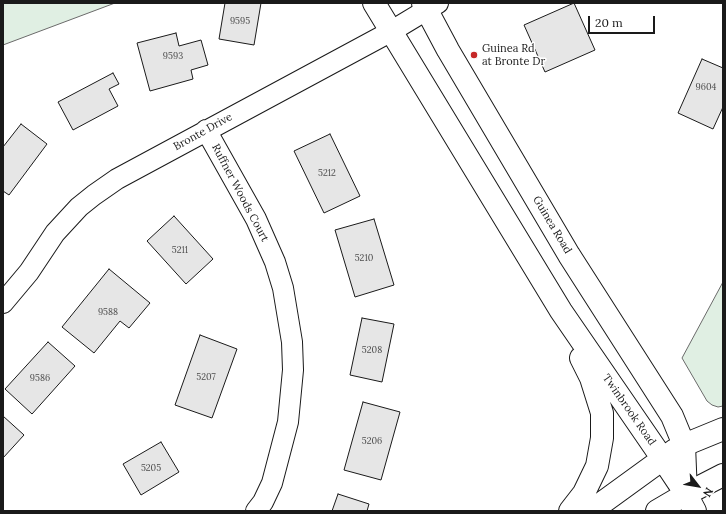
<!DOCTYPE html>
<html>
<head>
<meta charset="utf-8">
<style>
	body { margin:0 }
	#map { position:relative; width:726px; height:514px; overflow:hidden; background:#fff; font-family:Lora,serif }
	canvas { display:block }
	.frame { position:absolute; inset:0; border:4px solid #1a1a1a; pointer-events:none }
	.north { position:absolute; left:678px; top:466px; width:40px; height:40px; -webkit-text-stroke:3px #fff; paint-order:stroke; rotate:121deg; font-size:11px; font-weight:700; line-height:16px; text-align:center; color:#1a1a1a }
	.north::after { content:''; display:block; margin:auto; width:14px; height:18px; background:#1a1a1a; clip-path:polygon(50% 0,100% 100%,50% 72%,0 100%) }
	.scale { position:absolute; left:588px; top:16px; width:67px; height:18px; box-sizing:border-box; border:2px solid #1a1a1a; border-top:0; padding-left:5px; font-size:12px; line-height:14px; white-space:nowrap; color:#1a1a1a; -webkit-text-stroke:3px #fff; paint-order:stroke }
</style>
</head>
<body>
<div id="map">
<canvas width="726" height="514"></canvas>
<div class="frame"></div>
<div class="north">N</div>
<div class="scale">20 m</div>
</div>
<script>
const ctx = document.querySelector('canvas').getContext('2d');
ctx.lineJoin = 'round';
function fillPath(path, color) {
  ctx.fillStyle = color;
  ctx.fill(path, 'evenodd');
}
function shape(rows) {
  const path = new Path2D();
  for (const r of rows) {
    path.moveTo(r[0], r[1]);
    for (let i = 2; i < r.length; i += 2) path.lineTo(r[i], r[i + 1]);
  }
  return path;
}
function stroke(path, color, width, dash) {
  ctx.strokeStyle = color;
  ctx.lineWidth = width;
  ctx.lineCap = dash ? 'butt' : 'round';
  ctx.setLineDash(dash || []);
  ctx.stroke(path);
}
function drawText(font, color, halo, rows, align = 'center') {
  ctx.font = font + ' Lora,serif';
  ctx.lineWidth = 3;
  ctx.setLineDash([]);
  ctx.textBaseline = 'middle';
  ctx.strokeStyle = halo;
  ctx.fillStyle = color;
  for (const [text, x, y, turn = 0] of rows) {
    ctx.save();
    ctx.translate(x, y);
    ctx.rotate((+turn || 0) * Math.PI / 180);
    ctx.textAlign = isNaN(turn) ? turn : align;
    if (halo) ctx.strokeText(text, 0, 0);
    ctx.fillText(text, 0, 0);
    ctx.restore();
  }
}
const green = shape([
	[3,3,115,3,3,45,3,3],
	[723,282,723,406,718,407,712,405,707,401,682,358,723,282]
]);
fillPath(green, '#e0efe3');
stroke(green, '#6a6a6a', 1);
const building = shape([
	[225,3,261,3,254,45,219,39,225,3],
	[574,3,595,50,545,72,524,25,574,3],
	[176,33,179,46,201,40,208,65,191,70,193,79,150,91,137,43,176,33],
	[702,59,723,68,723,107,713,129,678,113,702,59],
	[113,73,119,84,109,89,118,106,73,130,58,102,113,73],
	[21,124,47,144,9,195,3,191,3,147,21,124],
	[330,134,360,196,324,213,294,151,330,134],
	[174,216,213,259,186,284,147,241,174,216],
	[374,219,394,285,355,297,335,230,374,219],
	[109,269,150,303,129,328,120,321,94,353,62,327,109,269],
	[362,318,394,324,382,382,350,375,362,318],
	[200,335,237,349,212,418,175,405,200,335],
	[48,342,75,366,32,414,5,389,48,342],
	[363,402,400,412,381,480,344,470,363,402],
	[3,416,24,435,3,458,3,416],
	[161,442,179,472,141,495,123,464,161,442],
	[338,494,369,504,367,511,332,511,338,494]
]);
fillPath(building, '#e6e6e6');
stroke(building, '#1a1a1a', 1);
const minor = shape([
	[206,130,256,219,275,262,283,288,292,342,293,370,288,422,272,483,263,502,256,511],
	[3,303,29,272,55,233,79,207,94,195,117,179,390,32,438,3]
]);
const tertiary = shape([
	[684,445,723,429],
	[686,494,723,475]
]);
const secondary = shape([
	[374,3,561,311,662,458,686,494,695,511],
	[423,3,448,50,569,255,672,416,684,445,686,494],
	[570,511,584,493,597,466,602,438,602,413,591,378,581,358],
	[591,511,675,450],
	[657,511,686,494]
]);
stroke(minor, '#1a1a1a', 22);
stroke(tertiary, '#1a1a1a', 24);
stroke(secondary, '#1a1a1a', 24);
stroke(minor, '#fff', 20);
stroke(tertiary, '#fff', 22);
stroke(secondary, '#fff', 22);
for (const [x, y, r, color] of [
	[474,55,4,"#c62828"]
]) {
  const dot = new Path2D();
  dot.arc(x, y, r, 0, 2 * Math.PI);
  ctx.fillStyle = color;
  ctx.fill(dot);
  stroke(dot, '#fff', 1.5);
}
drawText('9px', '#4d4d4d', null, [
	["9595",240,21],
	["9593",173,56],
	["9604",706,87],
	["5212",327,173],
	["5211",180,250],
	["5210",364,258],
	["9588",108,312],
	["5208",372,350],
	["5207",206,377],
	["9586",40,378],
	["5206",372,441],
	["5205",151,468]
]);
drawText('11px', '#1a1a1a', '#fff', [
	["Guinea Rd",482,49],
	["at Bronte Dr",482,62]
], 'left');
drawText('11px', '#1a1a1a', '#fff', [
	["Bronte Drive",203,132,-29],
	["Ruffner Woods Court",240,193,62],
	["Guinea Road",552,225,59],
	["Twinbrook Road",629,410,55]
]);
</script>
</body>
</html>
